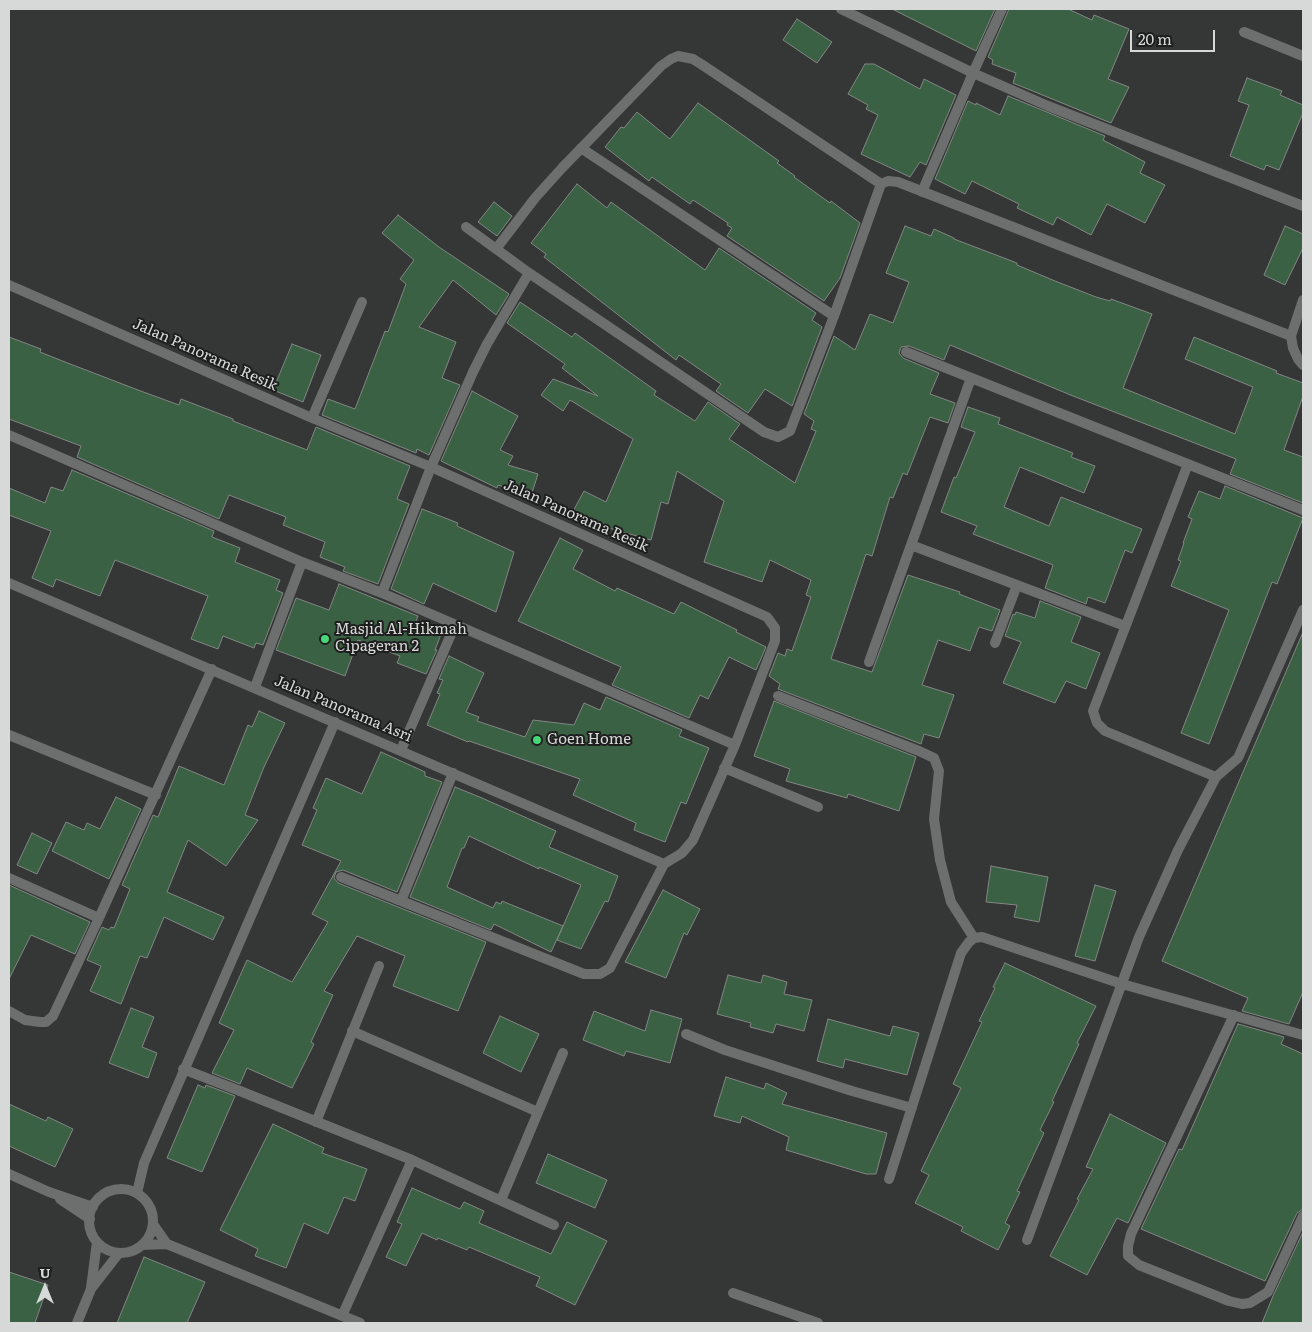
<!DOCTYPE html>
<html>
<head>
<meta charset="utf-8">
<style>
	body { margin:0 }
	#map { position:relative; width:1312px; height:1332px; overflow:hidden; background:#343735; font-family:Literata,serif }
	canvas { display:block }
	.frame { position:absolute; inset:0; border:10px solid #d7d9d8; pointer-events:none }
	.north { position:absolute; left:20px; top:1262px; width:50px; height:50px; -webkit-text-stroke:4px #1d1e1d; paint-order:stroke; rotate:0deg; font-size:14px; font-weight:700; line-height:20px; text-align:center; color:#d7d9d8 }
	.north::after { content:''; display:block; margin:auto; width:18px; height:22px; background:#d7d9d8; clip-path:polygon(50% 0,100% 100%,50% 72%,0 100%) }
	.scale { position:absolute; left:1130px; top:30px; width:85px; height:22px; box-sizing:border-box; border:2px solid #d7d9d8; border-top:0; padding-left:6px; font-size:15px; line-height:18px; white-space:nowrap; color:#d7d9d8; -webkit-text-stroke:4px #1d1e1d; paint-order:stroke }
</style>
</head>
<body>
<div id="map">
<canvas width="1312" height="1332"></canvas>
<div class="frame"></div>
<div class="north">U</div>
<div class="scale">20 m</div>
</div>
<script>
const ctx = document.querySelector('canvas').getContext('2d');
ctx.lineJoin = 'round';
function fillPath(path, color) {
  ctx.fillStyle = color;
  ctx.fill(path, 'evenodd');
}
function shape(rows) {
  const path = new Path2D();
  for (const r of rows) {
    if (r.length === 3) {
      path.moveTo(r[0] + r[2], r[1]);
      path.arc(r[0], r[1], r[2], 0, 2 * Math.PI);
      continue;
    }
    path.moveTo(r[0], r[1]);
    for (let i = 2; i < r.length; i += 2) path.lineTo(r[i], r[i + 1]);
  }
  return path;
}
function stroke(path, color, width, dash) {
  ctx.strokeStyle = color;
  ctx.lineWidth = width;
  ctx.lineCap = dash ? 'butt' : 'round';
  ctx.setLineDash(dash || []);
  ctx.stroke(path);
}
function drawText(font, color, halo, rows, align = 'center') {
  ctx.font = font + ' Literata,serif';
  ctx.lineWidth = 4;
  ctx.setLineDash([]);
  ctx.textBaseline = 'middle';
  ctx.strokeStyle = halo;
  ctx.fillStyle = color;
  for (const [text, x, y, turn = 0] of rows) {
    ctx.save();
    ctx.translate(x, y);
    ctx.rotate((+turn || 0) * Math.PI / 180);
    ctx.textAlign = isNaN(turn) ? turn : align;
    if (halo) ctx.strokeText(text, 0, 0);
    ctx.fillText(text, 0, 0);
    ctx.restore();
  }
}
const building = shape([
	[892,9,995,9,976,51,892,9],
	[1009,9,1068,9,1092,20,1094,15,1129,29,1108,79,1129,87,1111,123,1013,83,1016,73,992,64,993,60,988,57,1009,9],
	[797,19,832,42,817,63,783,40,797,19],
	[865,64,874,64,920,89,924,79,956,95,926,165,920,162,910,177,861,154,878,115,866,109,868,105,848,94,865,64],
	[1247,78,1282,91,1280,95,1303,105,1303,113,1279,170,1266,165,1264,170,1230,156,1249,105,1238,101,1247,78],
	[1008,96,1105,136,1103,140,1145,162,1140,173,1165,185,1145,223,1107,204,1091,235,1057,217,1053,225,1017,208,1019,204,972,181,965,194,935,179,968,101,976,105,976,103,1000,115,1008,96],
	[698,103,779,161,777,163,795,176,794,177,830,203,831,201,860,223,840,278,824,301,727,236,732,228,727,225,728,223,693,200,690,204,652,177,649,181,605,147,621,127,624,128,637,112,670,139,698,103],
	[577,184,607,208,611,202,705,270,719,248,816,313,812,320,822,327,792,406,765,389,748,413,716,391,721,384,679,355,676,360,544,257,546,254,531,243,577,184],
	[494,202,512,216,497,236,478,222,494,202],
	[398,215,439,247,509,294,496,315,453,280,419,327,456,342,442,378,460,385,429,455,417,449,416,453,322,415,328,399,355,409,385,331,388,332,406,284,400,279,414,260,382,233,398,215],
	[905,226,931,236,934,229,954,238,954,239,1017,263,1017,265,1055,281,1096,297,1110,301,1111,299,1152,314,1123,388,1235,434,1253,387,1185,359,1194,337,1277,371,1276,373,1303,383,1303,396,1284,450,1303,457,1303,503,1230,474,1236,459,1073,396,950,345,944,360,909,346,901,347,899,353,903,358,939,373,930,394,955,403,948,423,930,417,907,475,903,473,893,498,890,497,872,556,866,554,831,659,872,672,908,575,960,592,959,594,1000,610,992,631,979,627,970,651,938,640,922,685,954,695,939,738,924,734,921,744,778,689,780,684,769,676,778,653,785,656,787,649,792,651,811,597,806,595,811,580,770,560,762,582,704,562,724,501,677,471,668,504,661,502,651,540,605,527,604,528,570,517,584,491,606,502,633,439,570,400,563,411,541,395,553,379,598,396,562,368,565,364,507,323,520,302,572,337,575,333,656,391,654,395,695,421,708,402,740,424,729,439,795,483,816,431,811,429,814,421,804,414,834,336,855,350,870,314,893,323,909,282,886,273,905,226],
	[1285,226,1303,234,1303,248,1285,285,1264,275,1285,226],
	[9,337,41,349,40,352,65,362,138,390,179,405,181,399,233,419,233,421,307,450,316,427,410,466,397,499,409,504,378,584,343,571,345,567,320,557,325,542,283,525,286,517,229,495,219,519,77,457,81,446,9,419,9,337],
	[292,344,321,355,303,402,273,390,292,344],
	[472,391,518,416,500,450,513,456,508,465,538,474,531,496,498,485,497,488,441,461,472,391],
	[968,407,1000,418,998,424,1073,453,1071,457,1095,466,1084,493,1020,467,1004,507,1049,526,1061,497,1142,529,1132,553,1125,550,1105,603,1088,597,1086,604,1045,588,1053,565,973,534,977,526,941,512,954,477,956,478,975,432,961,427,968,407],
	[72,470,214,531,212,537,240,548,235,562,280,580,276,590,283,593,263,645,256,643,254,648,223,636,218,649,191,639,208,596,115,560,100,596,56,579,53,587,32,578,51,531,9,515,9,488,45,503,51,487,63,491,72,470],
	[1225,486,1303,518,1277,584,1272,582,1209,744,1181,733,1229,610,1171,586,1181,561,1178,560,1184,543,1183,543,1192,519,1188,517,1199,491,1220,499,1225,486],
	[422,509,458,523,457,526,514,552,496,612,433,583,424,604,391,589,422,509],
	[560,538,583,550,573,569,615,591,617,588,674,614,681,602,737,630,736,632,766,647,756,670,729,657,708,699,700,695,689,718,612,685,621,667,518,621,560,538],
	[339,584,418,616,415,624,441,634,435,650,437,650,426,674,397,663,400,656,358,640,345,676,276,650,296,598,329,610,339,584],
	[1040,601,1081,617,1071,642,1100,653,1086,689,1066,681,1055,703,1003,683,1021,642,1005,636,1013,614,1015,615,1016,612,1035,618,1040,601],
	[1303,632,1303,992,1289,1024,1242,1011,1248,998,1162,961,1303,632],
	[449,656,484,673,466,712,479,717,477,721,525,737,533,720,574,725,584,703,600,710,606,697,682,730,679,736,709,748,686,804,681,802,665,842,634,830,636,823,573,795,580,779,469,741,468,742,427,725,440,694,437,693,443,680,439,679,449,656],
	[774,701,916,757,899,811,848,794,847,798,786,781,790,769,754,756,774,701],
	[259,711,285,723,264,767,245,815,258,820,226,866,188,840,167,892,224,917,213,940,164,917,147,958,140,956,121,1004,90,991,101,966,87,960,102,927,109,930,111,927,114,928,130,889,122,885,153,815,158,817,179,766,224,785,248,725,252,727,259,711],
	[381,752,425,772,425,776,442,782,397,892,343,870,336,872,334,878,338,883,486,942,458,1011,393,986,405,956,357,936,324,991,333,995,311,1042,314,1044,292,1088,247,1068,240,1084,212,1073,234,1030,219,1023,247,960,292,982,328,922,312,914,341,861,302,845,317,810,313,808,326,778,362,794,381,752],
	[455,787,482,798,556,831,549,847,618,876,608,902,605,901,581,949,557,940,581,885,539,867,539,869,469,836,464,848,462,848,447,887,493,908,496,902,501,904,502,901,563,926,551,952,494,924,491,930,410,897,455,787],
	[116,797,141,809,109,879,52,851,66,822,84,830,87,823,100,829,116,797],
	[32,833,52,843,37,874,17,865,32,833],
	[991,866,1048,877,1039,922,1014,917,1017,905,986,902,991,866],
	[9,885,90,922,75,954,31,935,9,979,9,885],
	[1095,885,1116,891,1095,961,1075,956,1095,885],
	[663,890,700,909,687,935,684,933,666,978,625,962,663,890],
	[1005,963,1096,1006,1077,1043,1079,1044,1052,1101,1054,1102,1040,1130,1044,1133,1017,1191,1020,1192,1005,1223,1010,1226,998,1250,961,1231,963,1227,915,1203,929,1175,921,1171,961,1088,953,1084,982,1022,979,1021,995,988,993,987,1005,963],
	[728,975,761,983,763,975,787,982,784,994,812,1000,804,1031,776,1024,773,1033,750,1027,751,1023,717,1014,728,975],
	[131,1008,154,1017,142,1047,157,1053,148,1078,109,1063,131,1008],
	[651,1010,682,1019,670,1063,626,1051,624,1056,583,1040,594,1011,645,1031,651,1010],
	[500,1016,539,1034,521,1072,483,1053,500,1016],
	[828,1019,890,1036,893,1026,919,1033,907,1075,845,1059,843,1068,817,1061,828,1019],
	[1238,1024,1284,1037,1281,1044,1303,1054,1303,1209,1297,1213,1265,1281,1141,1229,1179,1149,1182,1150,1238,1024],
	[726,1077,764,1089,766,1083,787,1093,782,1104,887,1133,876,1174,866,1174,786,1150,789,1137,742,1116,740,1123,714,1116,726,1077],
	[198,1085,205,1088,206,1085,235,1096,202,1172,167,1158,198,1085],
	[9,1104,46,1121,48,1117,73,1129,55,1167,9,1146,9,1104],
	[1110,1114,1166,1143,1128,1223,1117,1218,1087,1275,1050,1256,1079,1200,1077,1199,1093,1169,1086,1167,1110,1114],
	[273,1124,324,1148,322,1153,367,1169,355,1201,344,1197,328,1234,304,1223,286,1268,255,1256,258,1249,220,1230,273,1124],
	[548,1154,607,1180,595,1208,536,1183,548,1154],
	[412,1188,460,1209,464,1202,484,1211,479,1223,551,1254,567,1222,607,1241,575,1305,536,1286,540,1277,469,1247,467,1250,438,1238,437,1240,422,1233,406,1266,386,1257,402,1224,397,1222,412,1188],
	[1303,1232,1303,1323,1262,1323,1273,1296,1303,1232],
	[144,1257,205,1282,187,1323,117,1323,144,1257],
	[9,1272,48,1285,35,1323,9,1323,9,1272]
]);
fillPath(building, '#3b6144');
stroke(building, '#838684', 1);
stroke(shape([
	[183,1069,240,1091]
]), '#6d6f6e', 10);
stroke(shape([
	[841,9,973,73,1048,106,1303,206],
	[1244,32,1303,56],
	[581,148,834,316],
	[922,192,973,73,1002,9],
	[466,227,529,273,764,432,778,437,790,431,834,316,881,184,888,181,898,182,1291,336],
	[496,249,535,198,562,168,661,66,671,59,678,56,693,59,701,64,881,184],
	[9,285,312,418,431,467,767,617,775,628,775,641,735,745,693,840,682,853,664,864,610,968,600,974,584,974,341,877],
	[1303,300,1291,336,1293,348,1298,359,1303,365],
	[906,352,1303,510],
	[312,418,362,302],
	[9,435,302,562,382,593,735,745],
	[1188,464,1093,711,1097,723,1105,731,1216,777],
	[911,545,1125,626],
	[9,583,664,864],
	[382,593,431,467,473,372,487,344,529,273],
	[995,643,1017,585],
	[869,662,971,378],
	[255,687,302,562],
	[778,696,919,751,934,758,939,771,934,819,940,860,951,902,974,938],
	[9,735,156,795],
	[401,750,455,625],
	[724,768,818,807],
	[9,878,99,918],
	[401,901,453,773],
	[9,1011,25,1020,40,1022,46,1022,53,1016,99,918,212,669],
	[1234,1015,1131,1234,1128,1246,1128,1256,1139,1265,1229,1301,1242,1304,1250,1303,1268,1292,1303,1216],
	[352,1031,538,1112],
	[686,1034,725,1050,852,1091,912,1108],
	[240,1091,412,1160,554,1225],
	[316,1122,379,966],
	[9,1174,49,1192,93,1207],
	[889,1179,961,953,969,942,974,938,982,937,1122,984,1303,1035],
	[121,1221,32],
	[137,1193,144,1163,335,722],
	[60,1199,90,1219],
	[501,1200,563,1053],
	[153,1224,167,1244],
	[1027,1240,1139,937,1178,850,1216,777,1238,758,1303,610],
	[142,1245,167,1244,360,1323],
	[91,1288,97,1242],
	[733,1293,818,1323],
	[342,1316,412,1160],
	[77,1323,91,1289,119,1253]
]), '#6d6f6e', 10);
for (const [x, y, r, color] of [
	[325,639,5,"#47d779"],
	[537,740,5,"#47d779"]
]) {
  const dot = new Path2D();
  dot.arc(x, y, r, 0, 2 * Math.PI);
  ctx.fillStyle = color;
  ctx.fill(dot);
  stroke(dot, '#1d1e1d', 2);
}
drawText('15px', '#d7d9d8', '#1d1e1d', [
	["Jalan Panorama Resik",205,355,24],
	["Jalan Panorama Resik",576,516,24],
	["Jalan Panorama Asri",343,709,23]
]);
drawText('15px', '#d7d9d8', '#1d1e1d', [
	["Masjid Al-Hikmah",335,630],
	["Cipageran 2",335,647],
	["Goen Home",547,740]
], 'left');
</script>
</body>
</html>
